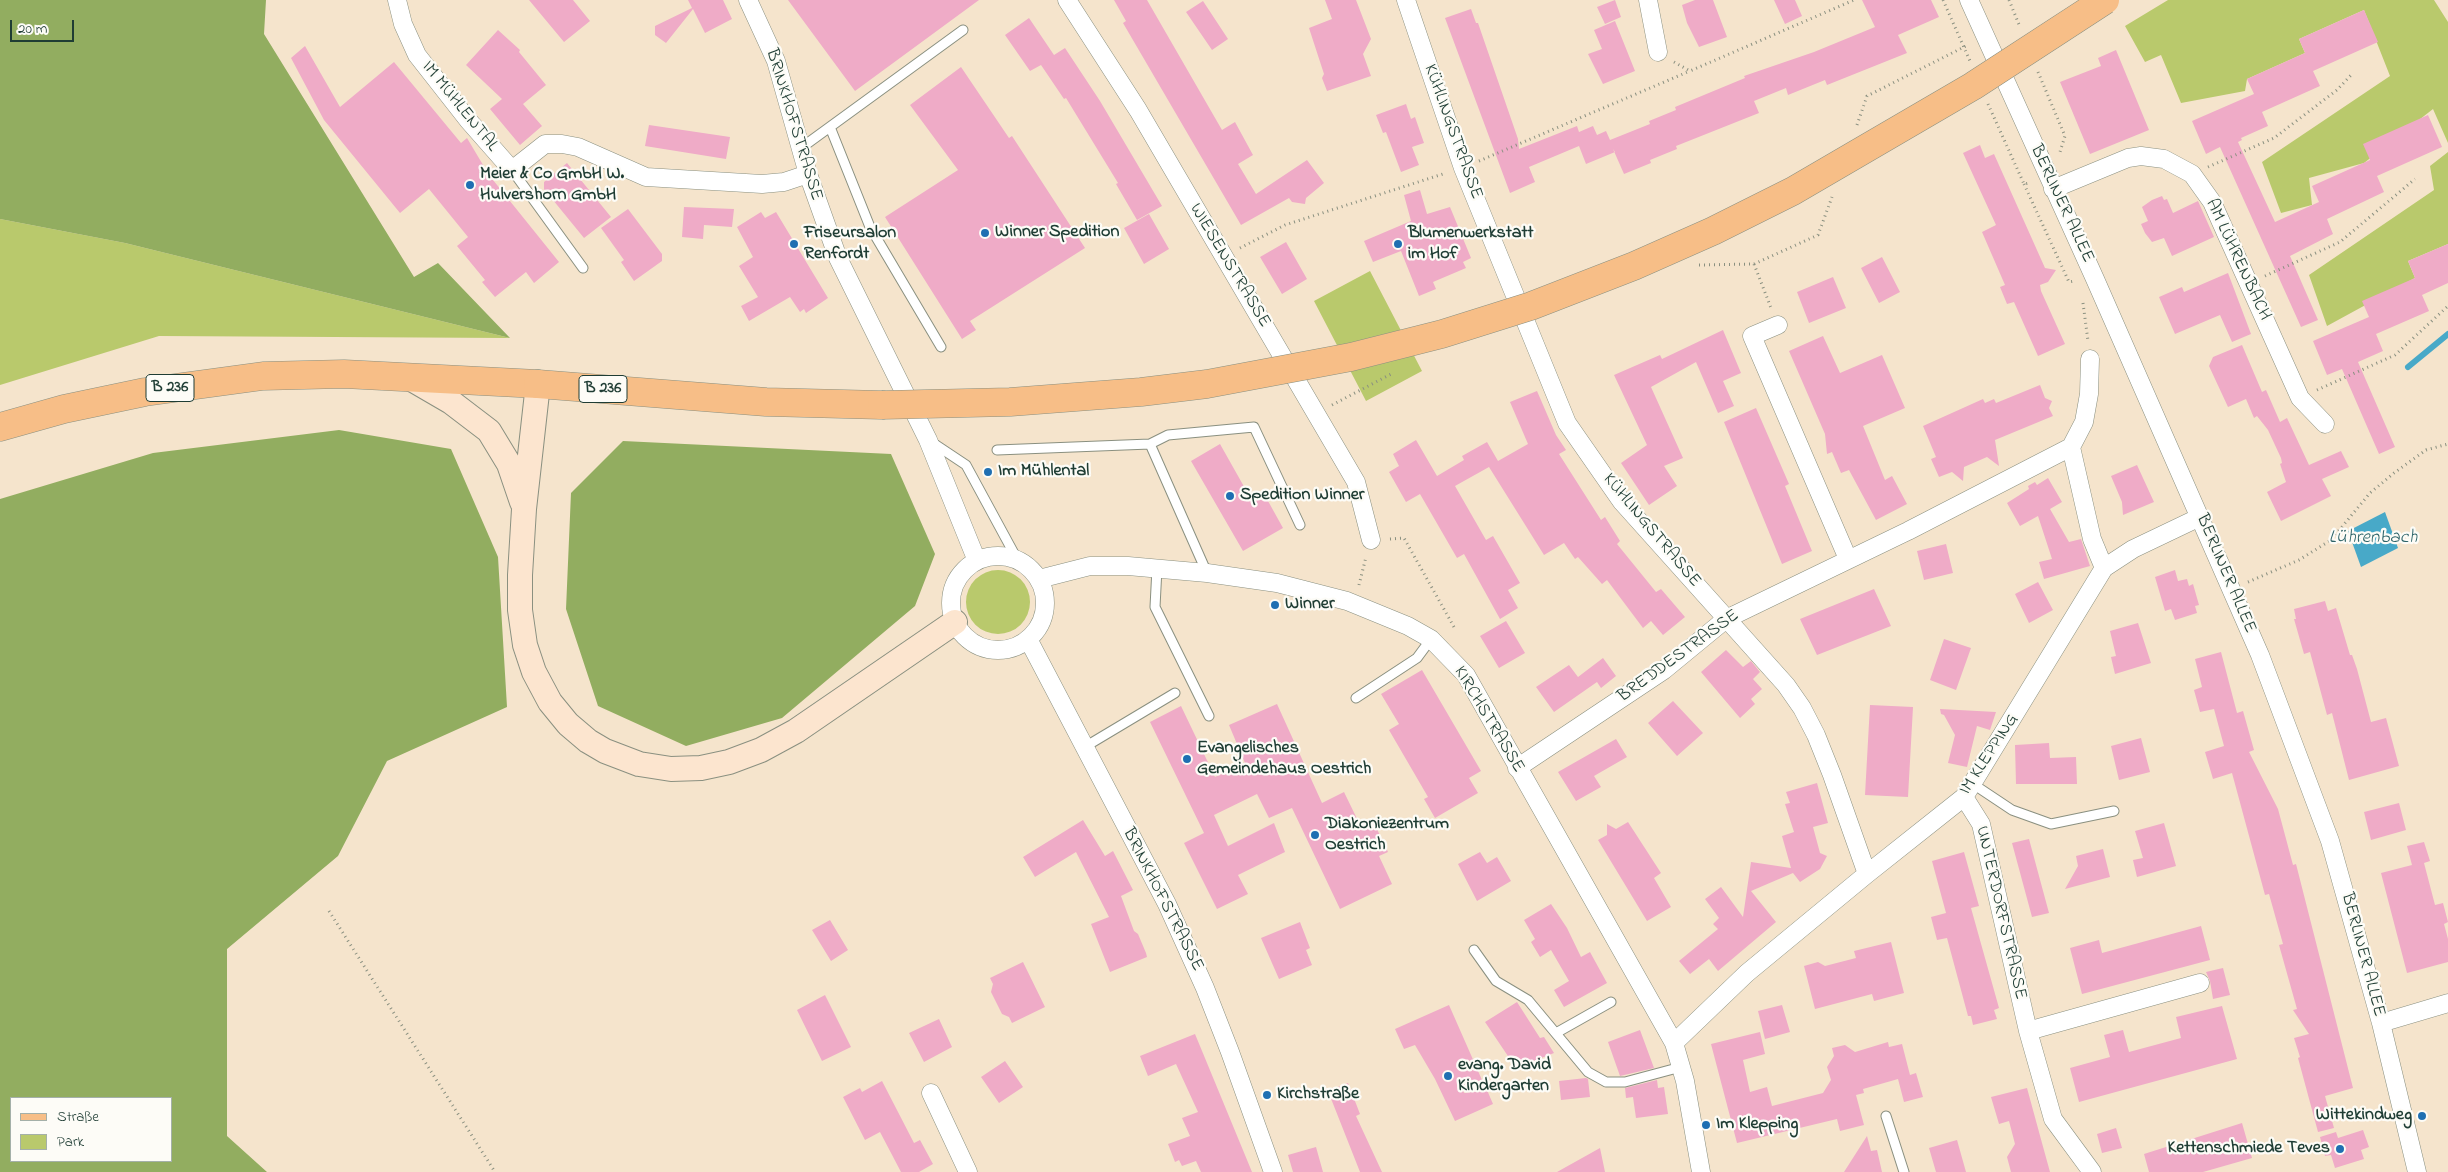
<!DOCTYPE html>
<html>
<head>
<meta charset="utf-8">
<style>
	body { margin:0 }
	#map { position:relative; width:2448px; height:1172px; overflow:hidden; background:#f5e4cc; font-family:"Indie Flower",sans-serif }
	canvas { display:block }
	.legend { position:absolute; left:10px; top:1097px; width:162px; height:65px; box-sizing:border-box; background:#fdfcf7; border:1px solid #a4b0a9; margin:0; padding:6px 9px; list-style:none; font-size:15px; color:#1f3d34 }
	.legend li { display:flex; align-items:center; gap:10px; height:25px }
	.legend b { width:25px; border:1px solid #a4b0a9 }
	.scale { position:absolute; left:10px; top:20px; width:64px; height:22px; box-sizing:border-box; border:2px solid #1f3d34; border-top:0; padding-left:6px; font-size:15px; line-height:18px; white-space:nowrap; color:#1f3d34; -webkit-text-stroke:4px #fdfcf7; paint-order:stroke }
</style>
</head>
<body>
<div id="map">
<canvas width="2448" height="1172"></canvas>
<ul class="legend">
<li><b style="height:6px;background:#f7be87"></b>Straße</li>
<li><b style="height:14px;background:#b9c96c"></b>Park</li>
</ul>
<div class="scale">20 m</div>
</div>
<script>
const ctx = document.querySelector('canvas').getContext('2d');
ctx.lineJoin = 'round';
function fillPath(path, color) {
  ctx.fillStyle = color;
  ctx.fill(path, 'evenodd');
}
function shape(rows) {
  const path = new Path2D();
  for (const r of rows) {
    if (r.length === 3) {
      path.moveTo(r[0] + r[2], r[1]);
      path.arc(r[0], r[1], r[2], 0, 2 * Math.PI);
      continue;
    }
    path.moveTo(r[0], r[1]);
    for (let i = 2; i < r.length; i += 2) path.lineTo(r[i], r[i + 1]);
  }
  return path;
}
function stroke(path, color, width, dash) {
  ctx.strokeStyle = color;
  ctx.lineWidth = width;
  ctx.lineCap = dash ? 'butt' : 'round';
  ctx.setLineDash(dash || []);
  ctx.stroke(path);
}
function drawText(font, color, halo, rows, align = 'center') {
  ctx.font = font + ' "Indie Flower",sans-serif';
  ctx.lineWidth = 4.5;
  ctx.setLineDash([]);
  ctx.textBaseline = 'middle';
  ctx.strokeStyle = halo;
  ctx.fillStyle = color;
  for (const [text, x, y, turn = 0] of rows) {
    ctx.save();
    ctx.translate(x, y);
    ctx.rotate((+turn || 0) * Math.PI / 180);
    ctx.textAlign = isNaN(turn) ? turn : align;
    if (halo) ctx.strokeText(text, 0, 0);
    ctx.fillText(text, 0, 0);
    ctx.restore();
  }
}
fillPath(shape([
	[2168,0,2434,0,2448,22,2448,143,2433,109,2364,163,2309,178,2312,205,2281,213,2262,162,2390,76,2364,10,2299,39,2305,53,2247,79,2245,91,2181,103,2161,55,2145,62,2125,26],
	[2448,152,2448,244,2408,261,2415,278,2327,326,2309,275,2434,190,2430,166],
	[0,219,125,243,510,338,159,336,0,385],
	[1370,271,1422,371,1366,401,1314,301],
	[998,602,32]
]), '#b9c96c');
fillPath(shape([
	[0,0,266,0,264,34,414,277,438,263,510,338,125,243,0,219],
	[339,430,451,449,498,557,507,707,387,761,338,856,227,949,227,1136,267,1172,0,1172,0,499,153,453],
	[11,1098,171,1098,171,1161,11,1161],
	[623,441,891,454,935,554,915,606,782,718,686,746,598,706,566,609,571,493]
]), '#92ad60');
fillPath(shape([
	[2385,512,2398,548,2361,567,2348,531]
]), '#48a9c8');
stroke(shape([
	[2408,367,2448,334]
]), '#48a9c8', 6);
fillPath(shape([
	[529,0,573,0,590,21,564,42],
	[688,0,723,0,732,19,705,33,693,9,666,43,655,35,655,26,692,8],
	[788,0,979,0,855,91],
	[1114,0,1147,0,1222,130,1235,122,1253,155,1238,164,1256,194,1307,160,1324,183,1306,198,1305,204,1292,202,1289,198,1241,225,1123,23,1126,21],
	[1325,0,1356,0,1371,39,1363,54,1371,76,1327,91,1322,78,1324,74,1309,28,1332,19],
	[1615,0,1621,17,1605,24,1597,7],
	[1695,0,1713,0,1727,37,1699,47,1687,23,1682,5],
	[1774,0,1795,0,1802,16,1785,24],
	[1862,0,1931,0,1939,17,1898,35,1907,53,1827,85,1825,80,1788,95,1786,88,1754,101,1759,113,1676,146,1677,149,1650,160,1651,163,1624,174,1613,149,1615,152,1586,164,1579,146,1529,167,1535,182,1510,193,1445,18,1471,9,1476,23,1478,23,1518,139,1519,149,1577,126,1579,132,1593,126,1597,135,1606,131,1610,140,1650,124,1649,121,1676,110,1675,107,1745,78,1744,76,1814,52,1875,27],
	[1203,1,1228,39,1212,50,1186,12],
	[2364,10,2378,42,2313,71,2320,86,2262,112,2268,126,2241,138,2242,140,2238,142,2275,222,2319,202,2312,186,2370,160,2363,144,2428,115,2442,147,2377,176,2384,192,2327,219,2333,234,2290,256,2318,320,2301,327,2220,147,2206,154,2192,121,2254,94,2247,79,2305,53,2299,39],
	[1029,18,1054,55,1065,48,1100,101,1162,206,1137,220,1116,184,1118,183,1066,98,1064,99,1041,65,1030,71,1005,35],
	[1615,21,1635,71,1603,84,1588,54,1602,49,1594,30],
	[498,30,520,50,519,52,546,85,523,104,542,126,520,145,490,109,502,99,466,65],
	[305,46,340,107,394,62,461,143,467,138,489,175,559,262,534,283,526,272,495,297,482,282,485,280,457,246,468,237,429,189,400,213,324,120,291,58],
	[2116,50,2149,130,2090,154,2060,82,2101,66,2098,58],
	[961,67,1009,138,1012,136,1085,248,970,321,976,330,962,339,885,217,958,170,910,105],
	[1406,104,1411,119,1415,117,1424,143,1412,147,1419,165,1401,172,1386,132,1383,133,1376,115],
	[649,125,730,137,726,159,645,146],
	[1980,145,1985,158,1994,154,2045,268,2056,270,2048,282,2040,285,2041,291,2065,344,2038,356,2014,302,2007,304,2000,287,2005,285,1982,232,1996,225,1963,153],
	[567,163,611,217,584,238,544,189,544,182],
	[1420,190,1427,214,1450,207,1471,258,1463,262,1466,268,1433,282,1436,289,1419,296,1401,251,1373,262,1364,241,1411,221,1404,195],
	[2162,196,2164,200,2167,199,2173,213,2198,201,2214,237,2172,256,2164,238,2152,242,2145,233,2141,224,2148,221,2142,207,2152,200],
	[684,207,734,209,732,227,704,225,703,239,682,237],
	[628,209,662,254,662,261,634,281,621,262,624,260,601,228],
	[761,212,765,218,776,212,828,298,806,313,804,309,800,312,790,297,749,321,741,306,758,297,739,266,753,257,737,227],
	[1149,214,1169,249,1144,264,1124,228],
	[1286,242,1307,279,1282,294,1260,257],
	[2448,244,2448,283,2422,295,2429,311,2376,334,2383,351,2358,362,2395,447,2379,454,2342,369,2327,375,2313,341,2369,317,2362,301,2415,278,2408,261],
	[1882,257,1900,292,1879,303,1861,268],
	[2228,273,2251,334,2232,342,2220,315,2175,334,2159,297,2182,287,2184,292],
	[1833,277,1846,308,1809,323,1797,292],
	[1723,330,1741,373,1723,381,1734,406,1718,413,1696,362,1651,387,1683,458,1664,466,1677,486,1649,505,1621,463,1647,445,1614,375,1660,355,1662,359],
	[1823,336,1840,373,1882,355,1905,408,1863,426,1885,480,1892,476,1907,504,1876,520,1849,470,1841,473,1832,452,1827,454,1825,434,1789,351],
	[2242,345,2262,392,2266,390,2280,422,2287,418,2309,465,2341,451,2349,467,2322,479,2331,496,2281,521,2267,492,2286,482,2280,464,2282,463,2281,458,2268,430,2257,416,2254,418,2246,399,2228,407,2209,366,2213,357],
	[2040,385,2045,398,2052,401,2049,408,2053,416,1995,440,1999,466,1987,457,1964,467,1963,481,1952,472,1939,477,1931,459,1936,457,1923,426,1983,399,1985,403,1994,399,1996,403],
	[1537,391,1556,435,1566,450,1559,454,1601,520,1605,517,1620,541,1617,544,1656,592,1661,589,1685,617,1663,635,1651,621,1643,628,1607,580,1602,584,1578,557,1575,559,1564,543,1544,555,1489,467,1455,486,1486,540,1493,536,1520,583,1508,590,1518,608,1500,619,1464,554,1457,558,1420,494,1406,502,1389,472,1399,466,1393,454,1416,440,1437,476,1464,460,1462,456,1487,442,1498,461,1528,444,1510,402],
	[1756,408,1789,484,1785,486,1812,551,1782,564,1724,422],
	[1220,444,1251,499,1263,492,1283,528,1243,551,1191,461],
	[2137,465,2154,502,2123,515,2122,502,2111,476],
	[2048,478,2062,502,2050,509,2069,542,2081,539,2090,566,2044,579,2039,562,2052,559,2038,516,2020,526,2007,503,2029,489,2028,486,2035,482,2037,485],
	[1946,544,1953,573,1924,580,1917,551],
	[2175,570,2178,581,2187,579,2189,586,2193,584,2199,605,2195,606,2197,613,2175,620,2171,609,2165,611,2155,577],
	[2038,582,2053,610,2029,623,2015,594],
	[1874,589,1891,626,1817,655,1800,619],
	[2325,601,2328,611,2336,608,2350,655,2352,655,2357,669,2371,722,2386,718,2399,766,2349,780,2332,713,2327,715,2310,652,2304,654,2294,619,2296,619,2294,609],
	[1506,621,1525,653,1499,668,1480,636],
	[2138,623,2151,663,2115,674,2111,657,2116,656,2110,631],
	[1944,639,1971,648,1956,690,1930,680],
	[1726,650,1743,667,1751,661,1760,672,1753,679,1762,689,1751,699,1755,704,1740,718,1701,672],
	[2221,652,2237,713,2243,711,2254,750,2249,752,2278,809,2293,865,2296,864,2353,1088,2325,1096,2334,1128,2318,1132,2298,1058,2300,1057,2294,1038,2309,1034,2293,1010,2297,1009,2279,945,2283,944,2269,894,2265,895,2232,773,2213,779,2205,752,2224,746,2214,709,2200,712,2194,690,2202,687,2195,659],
	[1603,658,1616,676,1601,688,1597,682,1554,712,1536,687,1569,665,1578,677],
	[1422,670,1481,771,1469,778,1478,793,1435,818,1424,799,1428,797,1389,730,1399,724,1381,694],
	[1673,701,1703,733,1677,756,1648,723],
	[1277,704,1322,803,1344,792,1362,829,1374,823,1388,852,1379,856,1392,884,1340,909,1292,808,1269,818,1257,794,1214,815,1228,846,1274,823,1285,852,1238,875,1248,894,1217,909,1184,843,1204,833,1150,722,1181,706,1215,777,1245,763,1229,725],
	[1870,705,1913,707,1908,797,1865,795],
	[1940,709,1996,712,1990,730,1977,726,1967,767,1948,763,1955,735,1944,715,1941,714],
	[2141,738,2150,772,2119,780,2111,746],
	[1616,739,1627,757,1594,776,1601,787,1576,801,1558,772],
	[2049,743,2050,758,2076,757,2077,784,2016,784,2015,745],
	[1817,783,1828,823,1813,827,1820,853,1827,856,1820,869,1800,882,1793,873,1751,891,1776,922,1718,971,1709,959,1690,974,1679,961,1718,929,1713,924,1719,918,1705,899,1721,887,1743,917,1751,862,1791,868,1782,836,1794,832,1785,804,1790,803,1786,792],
	[2399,803,2406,830,2371,840,2364,812],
	[1083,820,1105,856,1113,851,1133,890,1121,896,1134,931,1138,934,1146,953,1147,957,1110,972,1091,924,1109,917,1076,852,1035,877,1023,857],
	[1628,822,1661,873,1654,878,1671,907,1647,921,1598,840,1607,835,1607,824,1616,829],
	[2164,823,2176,866,2137,877,2133,860,2143,858,2135,831],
	[2029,839,2049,913,2032,917,2012,843],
	[2424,842,2430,861,2424,863,2435,905,2443,903,2448,922,2444,924,2448,939,2448,962,2407,973,2381,873,2412,865,2407,846],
	[2103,849,2110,877,2065,889,2078,866,2076,856],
	[1480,852,1487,863,1497,857,1511,881,1477,901,1458,864],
	[1964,852,1979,906,1971,908,1999,1008,1994,1010,1997,1019,1973,1025,1971,1016,1968,1016,1947,938,1937,940,1931,917,1946,913,1932,861],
	[1551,904,1567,928,1581,957,1590,952,1607,983,1564,1007,1554,990,1569,981,1551,950,1540,957,1531,942,1535,939,1524,920],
	[830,920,848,950,831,961,812,930],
	[1300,922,1310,948,1306,950,1312,965,1279,979,1261,938],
	[2201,926,2210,960,2082,994,2070,948,2099,940,2102,953],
	[1891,942,1904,993,1874,1001,1872,994,1815,1009,1804,966,1818,962,1825,966,1856,958,1854,951],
	[1023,962,1045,1007,1012,1023,1009,1017,1002,1014,991,992,993,984,990,978],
	[2223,968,2230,995,2213,999,2210,981,2206,972],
	[825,995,851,1047,822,1061,797,1010],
	[1517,1002,1540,1038,1544,1037,1554,1053,1516,1068,1485,1022],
	[1449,1005,1482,1080,1463,1087,1464,1093,1487,1090,1493,1104,1455,1121,1435,1079,1415,1045,1404,1049,1395,1029],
	[1782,1005,1790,1032,1765,1039,1758,1011],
	[2222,1006,2237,1059,2079,1102,2070,1068,2110,1057,2104,1035,2123,1030,2129,1052,2181,1038,2176,1017],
	[939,1019,952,1047,924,1062,909,1033],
	[1640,1030,1654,1068,1620,1076,1608,1042],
	[1760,1032,1765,1054,1743,1060,1750,1092,1767,1087,1772,1106,1823,1093,1831,1080,1827,1067,1834,1056,1832,1048,1845,1045,1855,1052,1888,1042,1889,1047,1902,1044,1910,1075,1916,1073,1923,1097,1904,1102,1898,1079,1863,1089,1864,1093,1856,1095,1864,1125,1840,1131,1837,1119,1737,1143,1711,1044],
	[1195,1034,1207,1063,1252,1172,1201,1172,1196,1161,1182,1166,1179,1160,1175,1162,1168,1144,1190,1136,1182,1118,1198,1112,1176,1064,1148,1076,1140,1056],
	[1005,1061,1023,1087,999,1103,981,1077],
	[1586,1078,1588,1079,1590,1097,1561,1100,1559,1081],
	[1657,1080,1658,1088,1664,1087,1668,1114,1636,1118,1633,1097,1626,1098,1625,1088],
	[882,1081,914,1143,920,1140,933,1164,919,1172,901,1172,880,1132,865,1140,843,1097,860,1088,862,1092],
	[1348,1083,1360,1114,1356,1116,1382,1172,1360,1172,1328,1091],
	[2027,1088,2042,1143,2050,1172,2011,1172,2007,1157,2015,1144,2009,1121,1999,1124,1991,1097],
	[2242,1123,2252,1158,2203,1172,2149,1172,2144,1154],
	[2116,1128,2122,1148,2102,1153,2097,1134],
	[2363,1130,2369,1147,2361,1150,2364,1159,2335,1168,2331,1155,2325,1156,2320,1137,2336,1132,2338,1138],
	[1867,1136,1871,1151,1877,1150,1882,1172,1844,1172],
	[1957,1140,1966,1172,1936,1172,1929,1148],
	[1316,1147,1323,1172,1293,1172,1288,1155],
	[1600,1148,1605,1172,1557,1172]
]), '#efabc7');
const lane = shape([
	[830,127,870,227,941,347],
	[801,148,963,30],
	[512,170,583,268],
	[933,443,966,465,1017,559],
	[1150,444,1168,435,1254,427,1300,525],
	[997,450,1150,444,1207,573],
	[1157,568,1155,607,1209,716],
	[1356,698,1417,658,1431,639],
	[1083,748,1175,693],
	[1973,784,2012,810,2051,824,2114,811],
	[1474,950,1496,981,1528,1000,1588,1072,1606,1082,1625,1082,1681,1067],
	[1556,1033,1611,1002],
	[1886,1116,1904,1172]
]);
const street = shape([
	[397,0,403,24,417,55,468,120,512,170,545,144,562,144,578,147,646,177,762,184,784,182,808,174],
	[748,0,776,61,808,174,838,258,928,440,977,561],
	[1067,0,1138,110,1356,482,1371,540],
	[1406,0,1463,168,1567,423,1622,502,1786,685,1802,708,1816,735,1832,775,1867,874],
	[1648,0,1658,52],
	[1969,0,2095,279,2260,655,2330,841,2381,1023,2417,1172],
	[2053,189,2128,158,2141,156,2164,159,2192,174,2212,202,2300,398,2325,424],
	[1778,325,1752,336,1848,559],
	[2071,447,2092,539,2104,568],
	[998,603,47],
	[1039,579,1090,566,1128,566,1207,573,1277,583,1347,601,1408,626,1431,639,1466,675,1674,1043,1685,1081,1701,1172],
	[1028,639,1167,904,1205,988,1230,1052,1273,1172],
	[1517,768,1664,670,1726,619,1908,531,2071,447,2084,422,2089,394,2090,359],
	[1964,797,1981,824,2028,1031,2053,1119,2092,1172],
	[2381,1023,2448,1003],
	[2028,1031,2200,983],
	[1674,1043,1747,973,1867,874,1964,797,2104,568,2133,549,2200,517],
	[931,1093,968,1172]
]);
const secondary = shape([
	[408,377,451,402,489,431,509,464,522,502],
	[538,384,524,509,520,575,520,610,525,645,534,672,550,702,568,724,588,741,605,751,639,764,671,769,701,768,729,762,761,750,796,731,955,622]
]);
const primary = shape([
	[0,427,64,409,145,392,263,376,344,374,538,384]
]);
const highway = shape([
	[538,384,766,402,882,405]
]);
stroke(lane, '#8a9080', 11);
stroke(street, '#8a9080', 19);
stroke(secondary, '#8a9080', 26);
stroke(primary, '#8a9080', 29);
stroke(highway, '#8a9080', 29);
stroke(shape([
	[1943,0,1970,61],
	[2009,0,2020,27],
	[1674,62,1690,71,1854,0],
	[2038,72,2065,136,2060,152],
	[1988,104,2024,184,2030,183],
	[1857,125,1867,96,1968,45],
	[1479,161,1690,71],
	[2208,167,2274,138,2337,90,2353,73],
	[2024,184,2069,282,2075,281],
	[1240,248,1285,225,1446,173],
	[1754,264,1771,308],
	[1699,265,1754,264,1818,235,1832,197],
	[2265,276,2340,242,2415,179],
	[2083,303,2088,341],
	[2317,390,2395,355,2448,306],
	[1332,405,1393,373],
	[1390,539,1404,538,1454,627],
	[2248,582,2299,560,2331,540,2370,493,2394,473,2426,450,2448,444],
	[1359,585,1366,557],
	[329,911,495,1172]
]), '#8a9080', 3, [1, 4]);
stroke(lane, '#fff', 9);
stroke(street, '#fff', 18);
stroke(secondary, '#fce5cf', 24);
stroke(primary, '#f7be87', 28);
stroke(highway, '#f7be87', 28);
const highwayBridge = shape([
	[882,405,1010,402,1141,392,1207,384,1351,357,1442,334,1531,306,1634,266,1713,231,1793,191,1973,86,2105,0]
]);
stroke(highwayBridge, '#8a9080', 29, []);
stroke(highwayBridge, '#f7be87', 28);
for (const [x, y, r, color] of [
	[470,185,5,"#1f6fb2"],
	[985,233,5,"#1f6fb2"],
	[794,244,5,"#1f6fb2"],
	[1398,244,5,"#1f6fb2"],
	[988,472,5,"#1f6fb2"],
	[1230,496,5,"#1f6fb2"],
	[1275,605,5,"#1f6fb2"],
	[1187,759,5,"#1f6fb2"],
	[1315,835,5,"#1f6fb2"],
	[1448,1076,5,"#1f6fb2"],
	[1267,1095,5,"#1f6fb2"],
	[2422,1116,5,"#1f6fb2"],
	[1706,1125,5,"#1f6fb2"],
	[2340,1149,5,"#1f6fb2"]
]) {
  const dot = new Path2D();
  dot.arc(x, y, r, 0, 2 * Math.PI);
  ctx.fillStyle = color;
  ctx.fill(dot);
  stroke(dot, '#fdfcf7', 2);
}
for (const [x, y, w] of [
	[170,388,48],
	[603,389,48]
]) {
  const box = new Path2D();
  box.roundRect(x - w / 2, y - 13.5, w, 27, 4);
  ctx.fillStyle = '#fdfcf7';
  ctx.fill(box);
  stroke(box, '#1f3d34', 1);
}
drawText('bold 16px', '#1f3d34', null, [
	["B 236",170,388],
	["B 236",603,389]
]);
drawText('18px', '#1f3d34', '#fdfcf7', [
	["IM MÜHLENTAL",459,107,51],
	["BRINKHOFSTRASSE",793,125,73],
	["KÜHLINGSTRASSE",1452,132,70],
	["BERLINER ALLEE",2061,204,65],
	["AM LÜHRENBACH",2237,260,65],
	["WIESENSTRASSE",1229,266,59],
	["KÜHLINGSTRASSE",1651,531,50],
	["BERLINER ALLEE",2225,574,67],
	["BREDDESTRASSE",1679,657,-36],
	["KIRCHSTRASSE",1488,720,59],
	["IM KLEPPING",1990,755,-57],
	["BRINKHOFSTRASSE",1162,900,63],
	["UNTERDORFSTRASSE",2000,913,77],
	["BERLINER ALLEE",2362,955,75]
]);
drawText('bold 18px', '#1f3d34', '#fdfcf7', [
	["Meier & Co GmbH W.",480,175],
	["Hulvershorn GmbH",480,196],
	["Winner Spedition",995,233],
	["Friseursalon",804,234],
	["Renfordt",804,255],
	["Blumenwerkstatt",1408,234],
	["im Hof",1408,255],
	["Im Mühlental",998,472],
	["Spedition Winner",1240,496],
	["Winner",1285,605],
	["Evangelisches",1197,749],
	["Gemeindehaus Oestrich",1197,770],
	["Diakoniezentrum",1325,825],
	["Oestrich",1325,846],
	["evang. David",1458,1066],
	["Kindergarten",1458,1087],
	["Kirchstraße",1277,1095],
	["Wittekindweg",2412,1116,"right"],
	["Im Klepping",1716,1125],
	["Kettenschmiede Teves",2330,1149,"right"]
], 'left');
drawText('italic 19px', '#2d6368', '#fdfcf7', [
	["Lührenbach",2373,539]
]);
</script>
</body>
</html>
